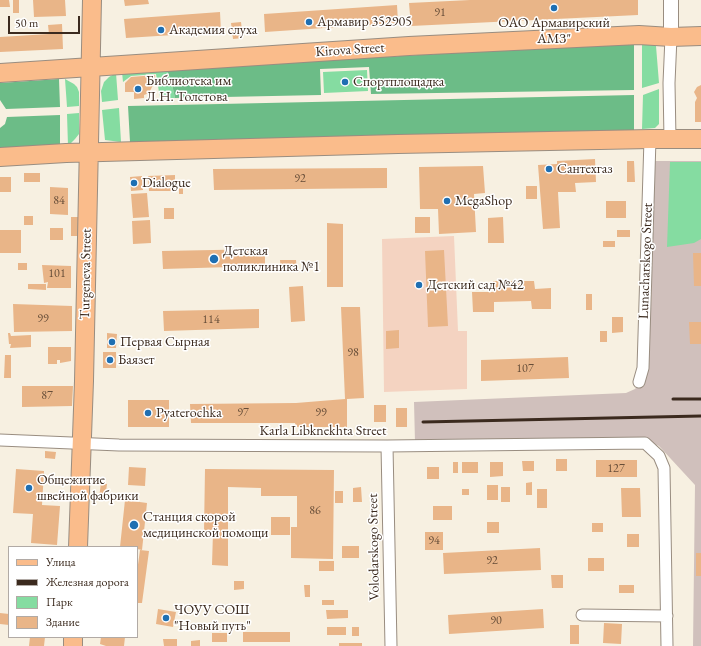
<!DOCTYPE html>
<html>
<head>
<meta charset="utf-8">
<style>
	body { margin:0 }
	#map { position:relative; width:701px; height:646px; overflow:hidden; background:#f7f0e1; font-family:"EB Garamond",serif }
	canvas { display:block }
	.legend { position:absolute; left:8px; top:546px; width:130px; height:92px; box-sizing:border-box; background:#fff; border:1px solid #b1aaa5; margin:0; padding:5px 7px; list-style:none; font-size:12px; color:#3b2a1e }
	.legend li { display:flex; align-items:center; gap:8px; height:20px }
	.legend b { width:20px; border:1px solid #b1aaa5 }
	.scale { position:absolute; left:8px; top:16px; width:72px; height:18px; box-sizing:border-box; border:2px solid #3b2a1e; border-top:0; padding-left:5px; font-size:12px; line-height:14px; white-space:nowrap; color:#3b2a1e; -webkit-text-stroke:3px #fff; paint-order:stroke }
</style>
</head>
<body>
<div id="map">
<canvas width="701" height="646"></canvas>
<ul class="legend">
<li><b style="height:5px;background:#fabc8b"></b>Улица</li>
<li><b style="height:5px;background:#3b2a1e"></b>Железная дорога</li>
<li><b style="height:11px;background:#85dca1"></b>Парк</li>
<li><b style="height:11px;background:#e9b588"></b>Здание</li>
</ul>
<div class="scale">50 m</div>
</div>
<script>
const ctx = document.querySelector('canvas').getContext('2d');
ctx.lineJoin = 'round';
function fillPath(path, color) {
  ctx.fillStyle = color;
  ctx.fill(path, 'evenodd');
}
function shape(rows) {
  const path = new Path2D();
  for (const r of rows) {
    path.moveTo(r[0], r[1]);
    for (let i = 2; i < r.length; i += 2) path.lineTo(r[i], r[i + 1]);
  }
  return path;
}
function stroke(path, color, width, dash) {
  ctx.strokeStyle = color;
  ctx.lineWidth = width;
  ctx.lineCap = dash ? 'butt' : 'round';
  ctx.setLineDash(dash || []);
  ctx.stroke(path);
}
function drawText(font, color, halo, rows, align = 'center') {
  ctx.font = font + ' "EB Garamond",serif';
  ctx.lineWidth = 3;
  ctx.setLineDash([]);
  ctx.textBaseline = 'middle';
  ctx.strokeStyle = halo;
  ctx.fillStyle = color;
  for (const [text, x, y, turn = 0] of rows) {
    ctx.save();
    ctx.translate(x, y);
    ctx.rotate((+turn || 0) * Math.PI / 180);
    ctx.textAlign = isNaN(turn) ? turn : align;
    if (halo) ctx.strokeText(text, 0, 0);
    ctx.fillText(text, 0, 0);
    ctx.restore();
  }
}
fillPath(shape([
	[454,236,458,331,467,331,467,389,384,392,382,239]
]), '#f4d3c1');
fillPath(shape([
	[655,161,701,161,701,646,693,646,695,485,659,446,642,438,415,442,414,402,626,393,635,389,643,380,651,309]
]), '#d0c0bc');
fillPath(shape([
	[642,41,655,44,656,46,659,83,642,88],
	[166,69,171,80,175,98,160,98,156,74,131,76,123,82,122,72],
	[367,70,368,91,324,93,323,72],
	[116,73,118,100,102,102,101,91,104,82,109,77],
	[65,79,74,84,77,87,79,92,79,106,67,107],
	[659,89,659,124,655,128,642,129,643,95],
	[119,108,121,142,105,140,102,110],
	[79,113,79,134,75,139,68,146,67,114],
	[670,162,701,162,701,239,694,243,667,247]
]), '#85dca1');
fillPath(shape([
	[634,43,634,90,371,94,369,67,320,69,321,95,175,98,171,80,166,69],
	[59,79,60,107,6,109,0,100,0,83],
	[634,95,634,130,130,142,128,106],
	[60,115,60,146,0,150,0,128,5,124,7,117]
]), '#6cbc87');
fillPath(shape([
	[0,0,9,0,10,7,0,7],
	[13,0,19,0,19,13,13,13],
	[33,0,65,0,66,16,34,17],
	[124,0,148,0,149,4,125,6],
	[470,0,638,0,638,15,411,26,409,3],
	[397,5,398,23,265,32,264,14],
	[220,12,221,32,126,38,124,19],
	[241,22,243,38,233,39,231,23],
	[62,24,63,49,0,52,0,37,49,34,48,25],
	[155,75,156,85,153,85,149,93,144,95,144,98,134,99,134,92,125,92,125,83,131,77],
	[701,85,701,122,695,122,695,102,697,98,694,92,697,87],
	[595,159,596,182,575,183,576,192,558,192,560,228,543,229,538,165,557,164,557,161],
	[627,161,634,161,635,182,627,182],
	[483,166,485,193,474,194,476,232,439,234,438,209,420,209,419,167],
	[387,168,387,188,214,190,213,169],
	[24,173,40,173,40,182,24,182],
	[175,175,175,191,149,191,148,176],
	[142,176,143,190,131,191,130,177],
	[0,177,11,177,11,192,0,192],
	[179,183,183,183,183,194,179,194],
	[526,186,537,186,537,199,526,199],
	[50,187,68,188,68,215,50,214],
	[147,193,149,217,133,218,131,194],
	[606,201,626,201,626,218,606,218],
	[164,208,174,208,174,219,164,219],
	[24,216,33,216,33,225,24,225],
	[71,217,79,217,79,236,71,236],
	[415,217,430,217,430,233,415,233],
	[503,217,504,243,488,243,488,218],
	[150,220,151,243,133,244,132,221],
	[327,223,343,224,343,287,327,287],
	[50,228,63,228,63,240,50,240],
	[0,230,21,230,21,253,0,253],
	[617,230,630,230,630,237,617,237],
	[603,241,615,241,615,247,603,247],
	[265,249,265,266,163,269,162,251],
	[444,250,448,326,428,327,425,251],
	[693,253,701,253,701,286,694,286],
	[280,260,296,260,297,271,281,271],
	[18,263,27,263,27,270,18,270],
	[42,265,71,266,71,288,47,288,48,282,44,283],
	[493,281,534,281,535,289,551,288,551,309,532,309,531,301,494,302,494,312,473,312,472,292,493,292],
	[28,284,46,284,46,290,28,289],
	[303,286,305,321,291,322,289,287],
	[586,294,592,294,592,310,586,310],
	[13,304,72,306,72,331,14,332],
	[341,307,360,307,364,398,347,399,347,427,296,427,295,423,191,423,190,404,296,403,345,399],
	[259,309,259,328,164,331,163,311],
	[612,317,623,317,623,332,612,333],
	[689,322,701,322,701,344,690,344],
	[399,330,399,348,386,349,386,331],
	[600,331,607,331,607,342,600,342],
	[8,333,10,333,11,336,31,335,31,347,10,348,11,344,9,344],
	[107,333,117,334,116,348,107,348],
	[48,347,71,347,71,361,60,363,60,360,57,360,57,364,48,364],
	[103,352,116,352,116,368,103,368],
	[5,355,11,355,11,378,4,378],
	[568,357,569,378,481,381,481,360],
	[22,386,73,386,72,406,22,407],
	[128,400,169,400,169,427,128,427],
	[374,405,386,405,386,422,374,422],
	[396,408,407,408,407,427,396,427],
	[45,451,56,452,55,459,45,458],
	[556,459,567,459,567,471,556,471],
	[596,460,637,460,637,477,596,477],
	[522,461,534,461,534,471,523,471],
	[453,462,458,462,458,473,453,473],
	[462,462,478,462,478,473,462,473],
	[490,462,503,462,503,476,490,477],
	[129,467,146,468,145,486,128,485],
	[427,467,439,467,439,479,427,479],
	[16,469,44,471,42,505,60,506,57,545,31,543,33,514,13,513],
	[205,469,334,470,333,559,291,558,291,527,297,527,297,496,261,496,261,488,228,487,228,566,212,565,213,532,204,531],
	[532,482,532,495,526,495,526,483],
	[101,483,107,484,105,499,99,498],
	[487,485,498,485,498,500,487,500],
	[361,487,362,502,353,502,353,488],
	[501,487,510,487,510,502,501,502],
	[621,488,640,488,641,517,622,517],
	[462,489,469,489,469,495,462,495],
	[537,489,547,489,547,508,537,508],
	[335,491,343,491,343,503,335,503],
	[125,500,147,503,142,550,137,549,137,547,120,547],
	[433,506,452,506,452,520,433,520],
	[271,517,290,517,290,535,271,535],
	[487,522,499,522,499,533,487,533],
	[592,523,603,523,603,532,592,532],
	[425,532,443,532,443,550,425,550],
	[627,534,639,534,639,547,627,547],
	[342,546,359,546,359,558,342,558],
	[540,548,541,570,444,574,443,553],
	[140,550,149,551,142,603,137,603,137,572],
	[696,553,701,553,701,576,696,576],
	[588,558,604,558,604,571,588,571],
	[319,561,334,561,334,571,319,571],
	[551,575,563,575,563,588,552,588],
	[234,581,244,581,244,589,234,590],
	[304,585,310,585,310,597,305,597],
	[619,585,634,585,634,593,619,593],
	[322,600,334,600,334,605,322,605],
	[158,609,176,612,173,627,156,624],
	[543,609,544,628,449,634,448,615],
	[326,610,348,610,348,618,327,619],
	[0,613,9,614,9,625,0,624],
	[604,623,622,624,621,644,603,643],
	[570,625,579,625,579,644,570,644],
	[327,627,346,627,346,635,327,635],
	[352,627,359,627,359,636,352,636],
	[243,632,290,632,290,642,243,642],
	[212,633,227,633,227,642,212,642],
	[30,637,45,637,44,646,29,646],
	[101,637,125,637,124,646,106,646,100,644],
	[163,639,177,639,177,646,164,646],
	[200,640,200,646,191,646,191,641],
	[339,643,362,643,362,646,339,646]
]), '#e9b588');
const minor = shape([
	[670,139,669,83,671,37],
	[639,382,643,368,650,139],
	[0,440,119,445,387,446,645,443,659,456,664,468,667,646],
	[387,446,391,646],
	[582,615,667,616]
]);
const tertiary = shape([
	[671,0,671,37]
]);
const primary = shape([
	[0,73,409,46,639,35,671,37,701,36],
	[0,157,66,153,398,144,650,139,701,139],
	[78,547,84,381,92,0],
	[73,646,73,637]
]);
stroke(minor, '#998d80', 13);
stroke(tertiary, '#998d80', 16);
stroke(primary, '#998d80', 20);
stroke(minor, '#fff', 11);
stroke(tertiary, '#fff', 14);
stroke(primary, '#fabc8b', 18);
stroke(shape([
	[673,399,701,399],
	[423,422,701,416]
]), '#3b2a1e', 3);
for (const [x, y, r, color] of [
	[554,8,4,"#1f6fb2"],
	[309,22,4,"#1f6fb2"],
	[161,30,4,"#1f6fb2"],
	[345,82,4,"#1f6fb2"],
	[138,89,4,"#1f6fb2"],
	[549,169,4,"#1f6fb2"],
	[134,183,4,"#1f6fb2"],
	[447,201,4,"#1f6fb2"],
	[214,259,5,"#1f6fb2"],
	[419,285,4,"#1f6fb2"],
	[112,342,4,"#1f6fb2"],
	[110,360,4,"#1f6fb2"],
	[148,413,4,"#1f6fb2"],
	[29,488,4,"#1f6fb2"],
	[134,525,5,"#1f6fb2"],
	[166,618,4,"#1f6fb2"]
]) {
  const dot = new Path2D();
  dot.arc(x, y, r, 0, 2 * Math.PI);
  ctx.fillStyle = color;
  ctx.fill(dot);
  stroke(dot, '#fff', 1.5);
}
drawText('12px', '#664d38', null, [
	["91",440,13],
	["92",300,179],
	["84",59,201],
	["101",57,274],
	["99",43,319],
	["114",211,320],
	["98",353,353],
	["107",525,369],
	["87",47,396],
	["97",243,413],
	["99",321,413],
	["127",616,469],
	["86",315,511],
	["94",434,541],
	["92",492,561],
	["90",496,621]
]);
drawText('14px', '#3b2a1e', '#fff', [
	["Армавир 352905",317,22],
	["ОАО Армавирский",554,23,"center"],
	["АМЗ\"",554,39,"center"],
	["Академия слуха",169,30],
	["Библиотека им",146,81],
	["Л.Н. Толстова",146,97],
	["Спортплощадка",353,82],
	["Сантехгаз",557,169],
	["Dialogue",142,183],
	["MegaShop",455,201],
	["Детская",223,251],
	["поликлиника №1",223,267],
	["Детский сад №42",427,285],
	["Первая Сырная",120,342],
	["Баязет",118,360],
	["Pyaterochka",156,413],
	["Общежитие",37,480],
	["швейной фабрики",37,496],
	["Станция скорой",143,517],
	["медицинской помощи",143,533],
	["ЧОУУ СОШ",174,610],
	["\"Новый путь\"",174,626]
], 'left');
drawText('14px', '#3b2a1e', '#fff', [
	["Kirova Street",350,50,-4],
	["Lunacharskogo Street",646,261,-88],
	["Turgeneva Street",86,274,-89],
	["Karla Libknekhta Street",323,431],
	["Volodarskogo Street",374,547,-91]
]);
</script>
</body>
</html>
